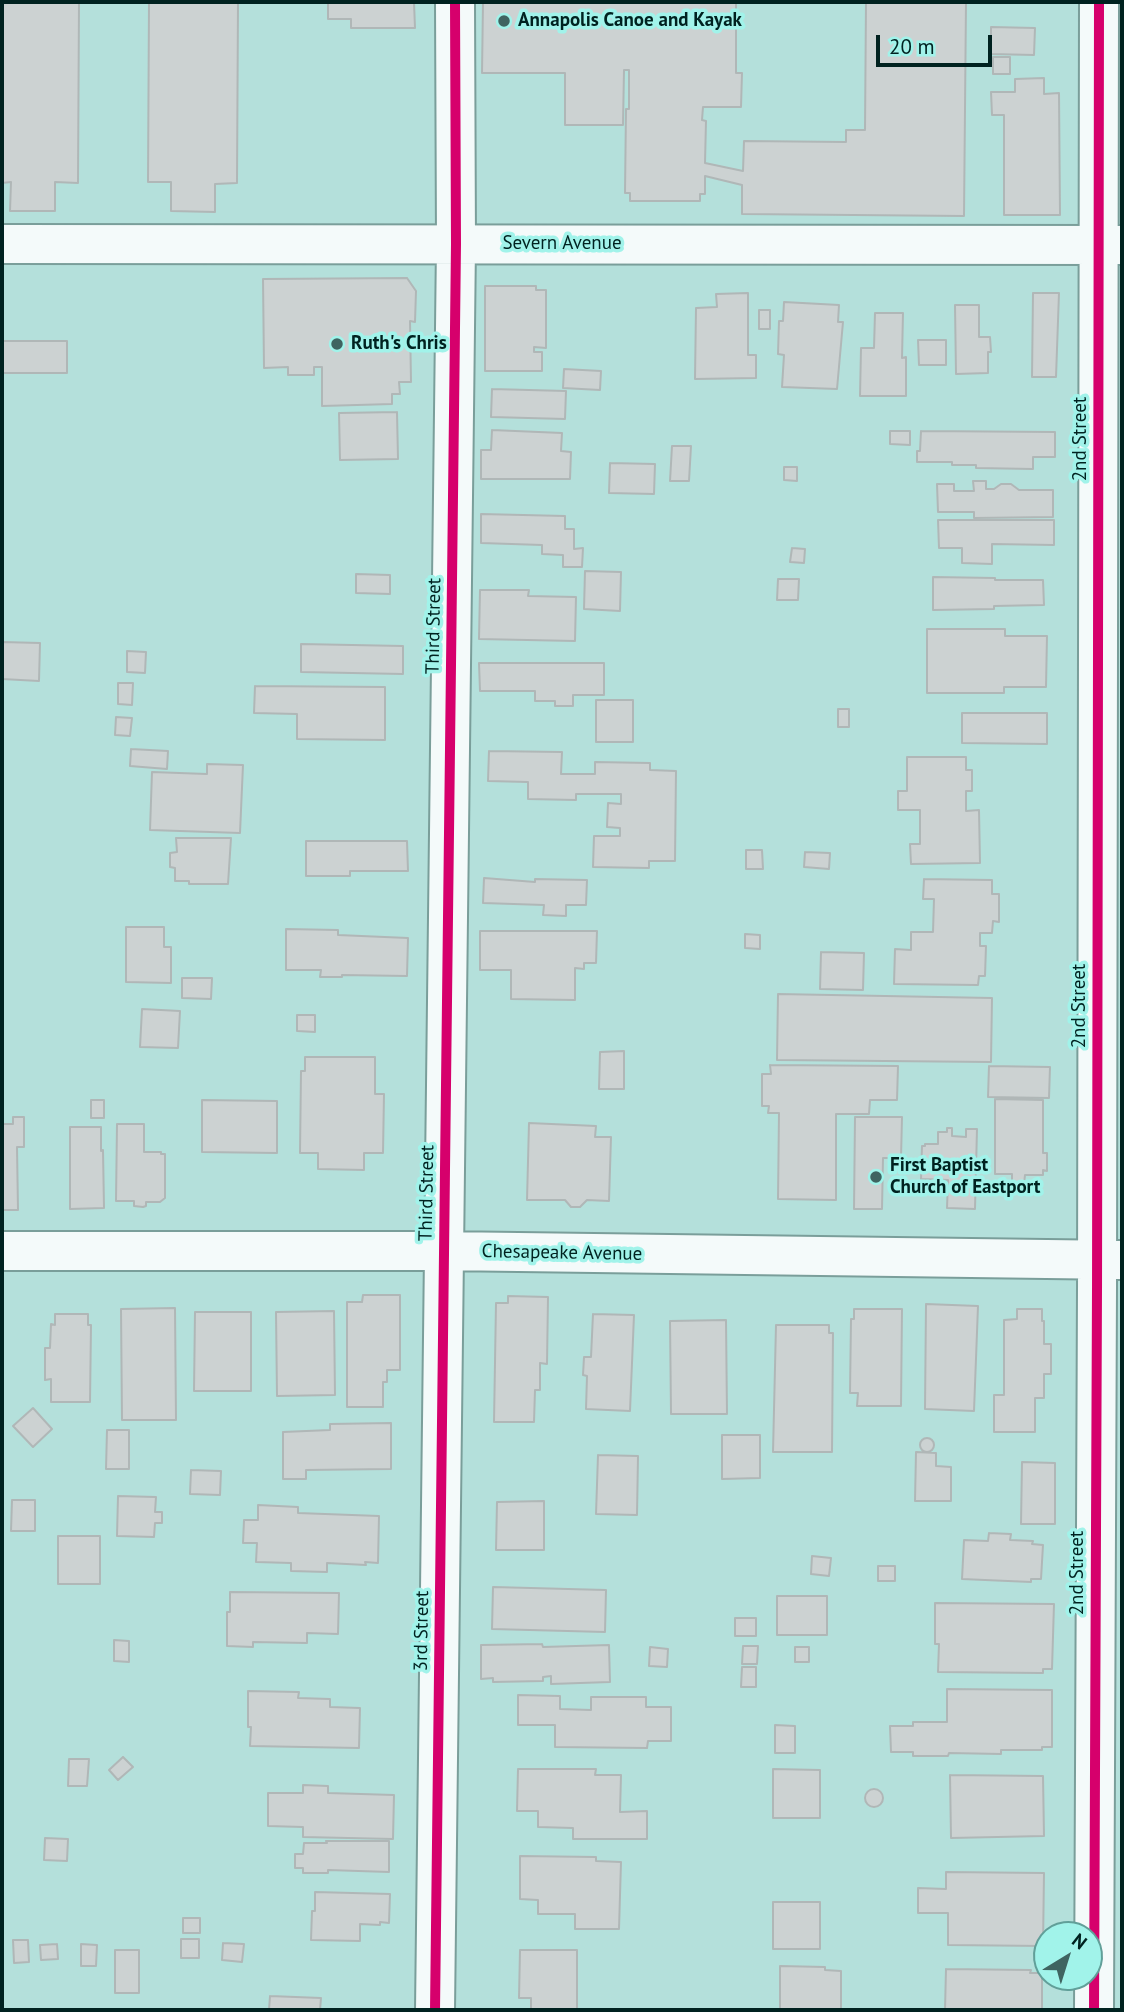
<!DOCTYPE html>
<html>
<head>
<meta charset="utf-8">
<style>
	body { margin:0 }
	#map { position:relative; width:1124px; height:2012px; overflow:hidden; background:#b4e0db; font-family:"PT Sans",sans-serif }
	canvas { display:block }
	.frame { position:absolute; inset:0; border:4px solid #002220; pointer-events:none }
	.north { position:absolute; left:1033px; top:1921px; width:70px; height:70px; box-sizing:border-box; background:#a1f3ea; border:2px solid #619f99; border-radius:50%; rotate:38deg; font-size:19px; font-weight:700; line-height:28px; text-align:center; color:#002220 }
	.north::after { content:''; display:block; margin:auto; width:24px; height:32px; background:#3f6461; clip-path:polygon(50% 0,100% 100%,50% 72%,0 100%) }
	.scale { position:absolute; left:876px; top:35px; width:116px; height:32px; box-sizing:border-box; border:4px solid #002220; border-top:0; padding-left:9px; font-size:21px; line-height:24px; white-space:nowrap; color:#002220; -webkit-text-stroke:5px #a1f3ea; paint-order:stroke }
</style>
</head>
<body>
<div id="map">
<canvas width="1124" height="2012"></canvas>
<div class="frame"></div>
<div class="north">N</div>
<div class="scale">20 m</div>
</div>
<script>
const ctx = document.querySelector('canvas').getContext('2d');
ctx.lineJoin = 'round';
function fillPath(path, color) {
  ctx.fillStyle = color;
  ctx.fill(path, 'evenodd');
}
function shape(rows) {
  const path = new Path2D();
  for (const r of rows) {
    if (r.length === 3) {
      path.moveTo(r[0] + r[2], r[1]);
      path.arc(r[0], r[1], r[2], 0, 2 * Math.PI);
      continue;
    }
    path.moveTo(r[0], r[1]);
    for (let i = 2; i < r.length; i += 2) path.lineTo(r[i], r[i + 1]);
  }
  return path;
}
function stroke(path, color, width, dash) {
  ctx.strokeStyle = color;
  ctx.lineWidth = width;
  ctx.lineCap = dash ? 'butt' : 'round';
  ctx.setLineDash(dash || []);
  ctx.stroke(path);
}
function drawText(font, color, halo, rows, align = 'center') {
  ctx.font = font + ' "PT Sans",sans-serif';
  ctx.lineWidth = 7;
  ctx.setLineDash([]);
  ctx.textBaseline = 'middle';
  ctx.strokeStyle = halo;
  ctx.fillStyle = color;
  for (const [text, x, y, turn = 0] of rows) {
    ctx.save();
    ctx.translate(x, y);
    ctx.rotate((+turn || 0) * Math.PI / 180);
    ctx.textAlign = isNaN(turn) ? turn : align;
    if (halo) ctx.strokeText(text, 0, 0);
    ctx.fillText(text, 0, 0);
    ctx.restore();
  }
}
const building = shape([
	[2,2,79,2,78,183,55,182,55,211,10,211,11,182,2,183,2,2],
	[149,2,238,2,237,183,215,184,215,212,171,211,171,182,148,182,149,2],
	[328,2,414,2,415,28,351,28,351,19,328,19,328,2],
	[483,2,736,2,736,73,742,73,741,107,703,107,702,120,706,121,705,163,743,171,744,141,846,142,846,130,865,130,866,2,966,2,964,216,742,214,742,185,705,176,705,194,700,194,700,201,630,201,630,193,625,193,626,109,629,109,629,70,624,70,623,125,565,125,565,73,482,73,483,2],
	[991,27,1035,28,1034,55,991,54,991,27],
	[993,57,1010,57,1010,74,993,74,993,57],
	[1044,78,1044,94,1059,93,1060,215,1004,215,1004,115,992,115,991,92,1015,92,1015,79,1044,78],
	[407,278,416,291,415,322,410,321,411,382,399,382,400,394,392,394,392,404,322,406,322,367,314,367,314,375,288,375,288,367,264,368,263,279,407,278],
	[485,286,536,286,536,290,546,290,546,348,534,347,534,352,542,352,542,371,485,371,485,286],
	[748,293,748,355,756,355,756,378,695,379,696,308,717,307,716,294,748,293],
	[1033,293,1059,293,1056,377,1032,377,1033,293],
	[784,302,839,305,838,322,843,322,837,389,782,387,784,355,778,354,779,321,783,321,784,302],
	[955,305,979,305,979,337,990,337,991,352,988,352,988,373,956,374,955,305],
	[759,310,770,310,770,329,759,329,759,310],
	[875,313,903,313,902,358,906,357,906,396,860,396,861,348,874,348,875,313],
	[918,340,946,340,946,365,919,365,918,340],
	[2,341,67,341,67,373,2,373,2,341],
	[564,369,601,371,600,390,563,388,564,369],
	[492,389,566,391,565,419,491,417,492,389],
	[397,412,398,459,340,460,339,413,397,412],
	[492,430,562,433,561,451,571,452,570,479,481,479,481,450,491,450,492,430],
	[890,431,910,431,910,445,890,444,890,431],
	[921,431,1055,432,1055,457,1033,457,1033,469,976,468,976,465,952,465,952,462,917,462,917,451,920,451,921,431],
	[672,446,691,446,689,481,670,481,672,446],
	[610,463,655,464,654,494,609,493,610,463],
	[784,467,797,467,797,481,784,480,784,467],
	[973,481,986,481,986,489,994,489,1001,484,1011,484,1019,490,1053,490,1053,517,974,518,974,512,938,512,937,484,954,484,954,491,974,491,973,481],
	[481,514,565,516,565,529,574,529,574,549,583,548,582,567,563,567,563,555,542,554,542,545,481,543,481,514],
	[938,520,1054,520,1054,545,992,544,992,564,962,563,962,548,939,548,938,520],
	[792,548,805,549,804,563,790,562,792,548],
	[585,571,621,572,620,611,584,609,585,571],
	[356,574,390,575,390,594,356,593,356,574],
	[933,577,995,578,995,580,1043,580,1044,605,994,606,994,609,933,610,933,577],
	[778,579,799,579,798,600,777,600,778,579],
	[480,590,529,590,528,596,576,597,575,641,479,639,480,590],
	[927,629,1005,629,1005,636,1047,636,1046,687,1004,687,1004,693,927,693,927,629],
	[2,642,40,643,39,681,2,679,2,642],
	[301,644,403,646,403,674,301,672,301,644],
	[127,651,146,652,145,673,127,672,127,651],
	[479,663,604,663,604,695,573,695,573,706,555,706,555,701,535,701,535,691,480,691,479,663],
	[118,683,133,683,132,705,118,704,118,683],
	[255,686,385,687,385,740,297,739,297,714,254,713,255,686],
	[596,700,633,700,633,742,596,742,596,700],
	[838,709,849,709,849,727,838,727,838,709],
	[962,713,1047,713,1047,744,962,743,962,713],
	[116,717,132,718,130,736,115,735,116,717],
	[131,749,168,751,167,769,130,766,131,749],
	[489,751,562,752,561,774,595,774,595,762,650,763,650,770,676,771,675,861,649,861,649,868,593,867,594,836,620,836,620,828,607,827,608,803,621,804,621,794,576,794,576,800,528,799,528,782,488,781,489,751],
	[907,757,966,757,966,770,972,770,972,791,966,791,966,811,979,810,980,863,911,864,910,844,920,844,920,810,898,810,898,791,907,791,907,757],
	[207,764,243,765,240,833,150,830,152,772,207,774,207,764],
	[176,838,231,838,228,884,189,884,189,881,175,881,175,868,170,867,170,853,177,852,176,838],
	[306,841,407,841,408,871,350,871,350,876,306,876,306,841],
	[746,850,762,850,763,869,746,869,746,850],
	[805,852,830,853,829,869,804,867,805,852],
	[484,878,535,882,535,879,587,880,586,905,566,905,566,916,543,915,544,905,483,903,484,878],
	[924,879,992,880,992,894,999,894,999,922,993,921,992,933,980,933,980,946,986,946,985,976,979,976,978,985,894,984,895,949,911,950,911,932,933,932,934,899,923,899,924,879],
	[126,927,164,927,164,947,171,947,171,983,126,982,126,927],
	[286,929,338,930,338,935,408,938,407,976,342,975,342,977,320,977,321,970,286,970,286,929],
	[480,931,597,931,596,963,584,963,584,969,575,968,575,1000,511,999,511,970,480,970,480,931],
	[745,934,760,935,760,949,745,948,745,934],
	[821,952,864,953,863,990,820,989,821,952],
	[182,978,212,978,211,999,182,998,182,978],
	[778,994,992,998,991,1062,777,1060,778,994],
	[142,1009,180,1011,178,1048,140,1047,142,1009],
	[297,1015,315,1015,315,1032,297,1031,297,1015],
	[624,1051,624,1089,599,1089,600,1052,624,1051],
	[305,1057,375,1057,375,1094,384,1094,383,1153,364,1153,364,1170,318,1169,318,1153,300,1153,301,1071,305,1071,305,1057],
	[770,1065,898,1066,897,1100,870,1100,869,1114,836,1114,836,1200,778,1199,779,1113,768,1113,769,1106,762,1106,762,1074,771,1074,770,1065],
	[989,1066,1050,1067,1049,1098,988,1097,989,1066],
	[995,1099,1043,1100,1043,1153,1047,1153,1047,1171,1043,1170,1043,1175,1025,1175,1024,1184,1012,1184,1012,1174,995,1174,995,1099],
	[91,1100,104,1100,104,1118,91,1118,91,1100],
	[202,1100,277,1101,277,1153,202,1152,202,1100],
	[13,1117,24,1117,24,1147,17,1147,18,1210,2,1210,2,1124,13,1124,13,1117],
	[855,1117,902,1117,901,1158,883,1158,882,1209,854,1209,855,1117],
	[529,1123,596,1126,595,1137,611,1137,609,1201,587,1200,580,1207,571,1207,565,1200,527,1200,529,1123],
	[117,1124,144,1124,144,1152,161,1152,161,1154,165,1154,165,1198,160,1202,146,1202,146,1206,143,1207,134,1206,134,1201,116,1201,117,1124],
	[70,1127,101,1127,101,1151,103,1150,104,1208,70,1209,70,1127],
	[947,1128,952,1128,952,1136,966,1137,966,1129,977,1129,975,1209,947,1208,948,1180,921,1179,922,1146,925,1146,925,1144,938,1144,938,1132,947,1132,947,1128],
	[363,1295,400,1295,400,1370,387,1370,387,1382,383,1382,383,1407,347,1407,347,1302,362,1302,363,1295],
	[508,1296,548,1297,547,1364,540,1363,540,1390,535,1390,534,1422,494,1422,496,1303,508,1303,508,1296],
	[926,1304,978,1306,974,1411,925,1409,926,1304],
	[175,1308,176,1420,122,1420,121,1309,175,1308],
	[854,1309,902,1309,901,1406,857,1406,858,1393,850,1393,851,1319,854,1319,854,1309],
	[1017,1309,1042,1309,1042,1321,1044,1321,1044,1344,1051,1344,1051,1374,1044,1374,1044,1398,1035,1398,1035,1432,994,1432,994,1395,1004,1395,1004,1320,1017,1319,1017,1309],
	[334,1311,335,1395,277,1396,276,1312,334,1311],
	[195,1312,251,1312,251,1391,194,1391,195,1312],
	[55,1314,88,1314,88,1325,91,1325,90,1402,51,1402,51,1379,45,1380,45,1348,50,1348,51,1324,55,1325,55,1314],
	[593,1314,634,1315,630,1411,586,1409,587,1376,583,1375,584,1357,591,1357,593,1314],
	[726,1320,727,1414,671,1414,670,1321,726,1320],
	[776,1325,829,1325,829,1333,833,1333,832,1452,773,1452,776,1325],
	[33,1408,52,1429,33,1447,13,1426,33,1408],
	[391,1423,391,1469,306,1470,306,1479,283,1479,283,1432,330,1430,330,1424,391,1423],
	[107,1430,129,1430,129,1469,106,1469,107,1430],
	[722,1435,760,1435,760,1478,722,1479,722,1435],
	[927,1445,7],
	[916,1452,936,1453,936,1466,951,1467,951,1501,915,1501,916,1452],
	[598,1455,638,1456,637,1515,596,1514,598,1455],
	[1022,1462,1055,1463,1055,1524,1021,1524,1022,1462],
	[191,1470,221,1471,220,1495,190,1494,191,1470],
	[118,1496,156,1497,155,1512,162,1512,162,1523,155,1523,154,1537,117,1536,118,1496],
	[12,1500,35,1500,35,1531,11,1531,12,1500],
	[544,1501,544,1550,496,1550,497,1502,544,1501],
	[258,1505,298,1507,298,1513,379,1516,378,1563,365,1562,366,1565,327,1563,327,1572,291,1571,291,1563,256,1562,257,1543,243,1543,244,1520,258,1520,258,1505],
	[989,1533,1011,1534,1010,1540,1033,1541,1032,1544,1043,1545,1041,1579,1031,1579,1031,1582,962,1579,964,1540,988,1541,989,1533],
	[58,1536,100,1536,100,1584,58,1584,58,1536],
	[812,1556,831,1558,829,1576,811,1574,812,1556],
	[878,1566,895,1566,895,1581,878,1581,878,1566],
	[493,1587,606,1590,605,1632,492,1629,493,1587],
	[230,1592,339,1593,338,1634,307,1633,307,1643,253,1642,253,1647,227,1646,227,1612,230,1612,230,1592],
	[777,1596,827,1596,827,1635,777,1635,777,1596],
	[935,1603,1054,1604,1052,1669,1043,1669,1043,1673,1040,1673,938,1672,939,1644,935,1644,935,1603],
	[735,1618,756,1618,756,1636,735,1636,735,1618],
	[114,1640,129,1641,129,1662,114,1661,114,1640],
	[542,1644,543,1647,609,1645,610,1682,551,1684,551,1676,543,1677,543,1681,493,1682,493,1678,481,1679,481,1645,542,1644],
	[743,1646,758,1646,757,1664,742,1664,743,1646],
	[650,1647,668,1649,667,1667,649,1666,650,1647],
	[795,1647,809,1647,809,1662,795,1662,795,1647],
	[742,1667,756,1667,756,1687,741,1687,742,1667],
	[947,1689,1052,1690,1052,1747,1042,1747,1042,1750,1001,1750,1001,1754,949,1753,948,1756,913,1756,913,1752,891,1752,890,1726,913,1726,913,1722,947,1722,947,1689],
	[248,1691,299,1692,298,1698,330,1699,330,1707,360,1708,359,1748,250,1746,251,1727,248,1727,248,1691],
	[518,1695,560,1696,560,1709,591,1710,591,1697,646,1697,646,1707,671,1707,671,1741,648,1741,647,1748,555,1747,555,1725,518,1725,518,1695],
	[775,1725,795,1726,795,1753,775,1753,775,1725],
	[123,1757,133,1767,118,1780,109,1770,123,1757],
	[69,1759,89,1759,87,1786,68,1786,69,1759],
	[518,1769,596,1769,595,1775,621,1775,620,1812,647,1811,647,1839,573,1839,573,1828,538,1827,538,1811,517,1811,518,1769],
	[773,1769,820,1770,820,1818,773,1818,773,1769],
	[950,1775,1043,1776,1044,1836,951,1838,950,1775],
	[303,1785,328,1786,328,1793,394,1795,393,1839,303,1837,303,1827,268,1826,268,1793,303,1793,303,1785],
	[874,1798,9],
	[45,1838,68,1839,67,1861,44,1860,45,1838],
	[326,1841,389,1841,389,1872,328,1870,328,1873,303,1873,303,1868,295,1868,295,1854,303,1854,304,1843,327,1843,326,1841],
	[520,1856,596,1857,596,1861,621,1862,619,1929,575,1929,575,1914,538,1914,538,1900,520,1899,520,1856],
	[946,1872,1044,1873,1043,1946,948,1945,948,1913,918,1913,918,1888,946,1889,946,1872],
	[315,1892,390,1894,389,1923,380,1922,380,1925,360,1924,360,1941,311,1940,312,1911,315,1911,315,1892],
	[773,1902,820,1902,820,1949,773,1949,773,1902],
	[183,1918,200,1918,200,1933,183,1933,183,1918],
	[181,1939,199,1939,199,1958,181,1958,181,1939],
	[13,1940,28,1940,29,1962,14,1963,13,1940],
	[223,1943,244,1944,242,1962,222,1960,223,1943],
	[57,1944,58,1959,41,1960,40,1945,57,1944],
	[81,1944,97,1945,96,1966,81,1966,81,1944],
	[115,1950,139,1950,139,1993,115,1993,115,1950],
	[520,1950,577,1950,577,2010,531,2010,531,1998,519,1998,520,1950],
	[780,1966,825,1967,825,1970,841,1971,841,2010,780,2010,780,1966],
	[946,1969,1031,1970,1030,1973,1042,1973,1042,2010,945,2010,946,1969],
	[270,1996,321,1998,320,2010,269,2010,270,1996]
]);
fillPath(building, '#ccd2d2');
stroke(building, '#b0b7b7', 2);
const street = shape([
	[2,244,1122,245],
	[2,1251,443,1251,1122,1260],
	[435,2010,456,244,455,2],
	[1094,2010,1097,1288,1099,2]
]);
stroke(street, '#7a9e9a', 42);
stroke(street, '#f4fafa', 38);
stroke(shape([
	[435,2010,456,244,455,2],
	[1094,2010,1097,1288,1099,2]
]), '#d6006c', 10);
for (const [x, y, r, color] of [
	[504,21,7,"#3f6461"],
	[337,344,7,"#3f6461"],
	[876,1177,7,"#3f6461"]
]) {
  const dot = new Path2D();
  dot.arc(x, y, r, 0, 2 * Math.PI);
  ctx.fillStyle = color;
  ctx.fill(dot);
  stroke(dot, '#a1f3ea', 2.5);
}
drawText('bold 19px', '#002220', '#a1f3ea', [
	["Annapolis Canoe and Kayak",518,21],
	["Ruth's Chris",351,344],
	["First Baptist",890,1166],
	["Church of Eastport",890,1188]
], 'left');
drawText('19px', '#002220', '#a1f3ea', [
	["Severn Avenue",562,244],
	["2nd Street",1081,439,-90],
	["Third Street",434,626,-89],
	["2nd Street",1080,1006,-90],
	["Third Street",427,1193,-89],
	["Chesapeake Avenue",562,1253,1],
	["2nd Street",1078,1573,-90],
	["3rd Street",422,1631,-89]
]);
</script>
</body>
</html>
